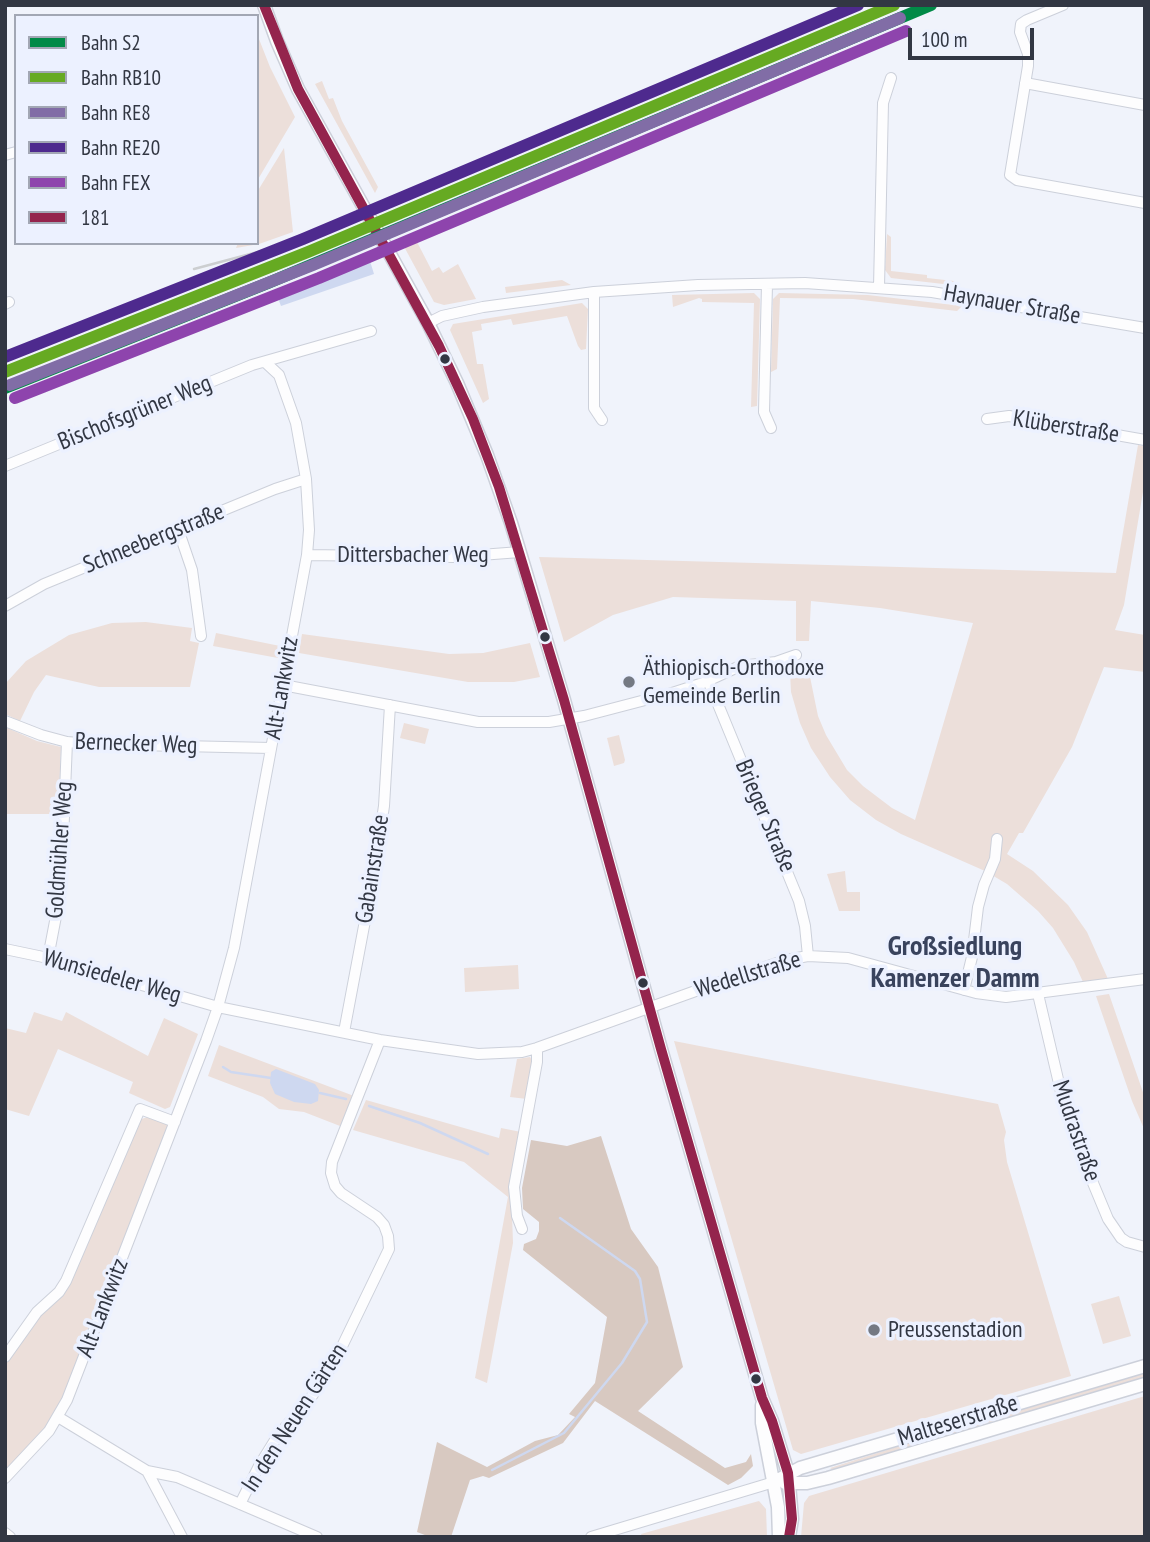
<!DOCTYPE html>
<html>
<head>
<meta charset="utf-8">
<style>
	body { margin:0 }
	#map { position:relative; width:1150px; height:1542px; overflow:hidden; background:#f0f3fb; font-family:"PT Sans Narrow",sans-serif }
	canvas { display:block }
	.frame { position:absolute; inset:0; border:7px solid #323743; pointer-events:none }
	.legend { position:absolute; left:14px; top:14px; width:245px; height:231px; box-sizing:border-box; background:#ecf1ff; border:2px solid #a2a7b4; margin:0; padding:9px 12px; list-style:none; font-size:21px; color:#323743 }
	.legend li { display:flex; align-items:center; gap:14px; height:35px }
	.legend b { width:35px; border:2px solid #a2a7b4 }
	.scale { position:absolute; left:908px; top:28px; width:126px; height:32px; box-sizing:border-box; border:4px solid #323743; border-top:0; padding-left:9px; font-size:21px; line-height:24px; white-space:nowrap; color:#323743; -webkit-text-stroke:5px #ecf1ff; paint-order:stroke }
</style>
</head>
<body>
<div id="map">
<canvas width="1150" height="1542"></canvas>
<div class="frame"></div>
<ul class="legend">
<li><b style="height:9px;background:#018a47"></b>Bahn S2</li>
<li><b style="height:9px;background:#6a2"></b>Bahn RB10</li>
<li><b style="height:9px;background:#816da6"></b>Bahn RE8</li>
<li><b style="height:9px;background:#4e2a8e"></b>Bahn RE20</li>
<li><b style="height:9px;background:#8e44ad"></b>Bahn FEX</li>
<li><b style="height:9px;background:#94244d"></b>181</li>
</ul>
<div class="scale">100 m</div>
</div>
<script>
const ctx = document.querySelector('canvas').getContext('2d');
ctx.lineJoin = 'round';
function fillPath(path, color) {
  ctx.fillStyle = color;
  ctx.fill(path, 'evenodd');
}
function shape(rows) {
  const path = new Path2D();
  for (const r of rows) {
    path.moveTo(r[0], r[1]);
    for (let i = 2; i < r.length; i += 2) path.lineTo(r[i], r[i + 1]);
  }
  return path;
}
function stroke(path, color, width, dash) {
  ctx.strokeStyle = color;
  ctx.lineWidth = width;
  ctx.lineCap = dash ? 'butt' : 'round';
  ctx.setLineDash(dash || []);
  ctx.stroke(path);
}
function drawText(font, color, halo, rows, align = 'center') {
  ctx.font = font + ' "PT Sans Narrow",sans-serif';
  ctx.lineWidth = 7;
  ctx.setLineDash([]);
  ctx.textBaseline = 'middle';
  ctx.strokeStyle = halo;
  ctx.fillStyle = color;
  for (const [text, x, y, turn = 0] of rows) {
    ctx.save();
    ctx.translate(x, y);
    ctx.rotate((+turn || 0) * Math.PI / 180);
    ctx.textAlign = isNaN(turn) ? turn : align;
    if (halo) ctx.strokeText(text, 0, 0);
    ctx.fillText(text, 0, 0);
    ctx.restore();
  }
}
fillPath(shape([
	[257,34,270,67,295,117,257,181,259,145],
	[322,81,329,99,333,98,342,121,378,187,375,193,315,84],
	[284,148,293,232,259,244,236,248,238,243,257,243,257,192],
	[887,234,891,237,891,271,927,275,927,278,954,281,955,283,952,285,891,278,885,270],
	[408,238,416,240,432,271,439,267,443,273,458,264,476,299,444,305,434,302,401,241],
	[562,280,571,285,506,293,505,287],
	[754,293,760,299,757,406,751,407,754,303,702,302,702,299,699,298,673,307,672,295],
	[779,293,868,295,962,306,957,311,853,299,780,298,777,369,771,372,773,299],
	[582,303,588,309,586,349,581,350,578,346,567,316,513,325,511,319,481,324,482,330,472,332,477,364,483,364,489,399,483,403,450,330,453,324],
	[1138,445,1145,446,1145,480,1124,605,1115,630,1145,635,1145,672,1104,667,1072,747,1023,833,1019,833,1007,854,1033,871,1068,905,1087,932,1108,979,1083,982,1074,962,1053,928,1038,911,1007,884,985,871,901,834,876,820,850,800,830,777,811,748,800,723,791,692,790,672,809,672,818,716,826,735,847,770,863,786,892,808,915,820,973,623,880,608,811,601,809,641,796,641,796,601,673,597,613,615,564,642,539,557,1116,573],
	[146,622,192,628,190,641,199,643,190,687,99,687,46,675,34,692,20,721,5,714,5,684,26,661,69,635,112,623],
	[216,633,280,646,278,658,213,646],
	[302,634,449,654,483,653,530,643,540,677,514,682,468,682,299,653],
	[404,723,429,729,425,744,400,738],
	[5,727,37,741,61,747,58,814,5,814],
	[619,735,625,760,624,763,614,766,607,738],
	[845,871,847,892,860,892,860,911,839,911,827,874],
	[518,965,519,989,465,992,464,968],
	[1109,994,1145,1098,1145,1131,1132,1101,1096,996],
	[34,1012,62,1021,66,1012,148,1056,164,1018,198,1034,170,1107,165,1109,129,1093,133,1082,58,1049,29,1116,5,1109,5,1028,26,1033],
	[674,1041,998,1104,1006,1132,1004,1140,1007,1162,1071,1376,801,1454,793,1450],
	[219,1045,354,1096,340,1126,304,1112,279,1109,263,1097,208,1076],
	[530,1057,533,1062,527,1099,510,1097,517,1059],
	[366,1100,499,1138,501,1128,521,1132,511,1185,513,1243,487,1383,475,1378,508,1197,464,1162,353,1130],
	[150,1116,168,1123,169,1125,59,1407,48,1426,5,1472,5,1364,41,1313,60,1296,139,1120],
	[1119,1296,1131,1336,1103,1344,1091,1304],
	[1145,1371,1145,1380,1004,1420,1002,1419,1000,1414],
	[1145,1396,1145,1537,801,1537,804,1503,809,1496],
	[993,1416,994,1423,848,1466,833,1470,830,1468,918,1440,932,1434],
	[759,1501,766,1509,767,1537,696,1537,695,1535,642,1537,641,1534]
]), '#ecdfda');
fillPath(shape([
	[601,1136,631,1229,658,1267,683,1367,638,1411,725,1468,746,1462,751,1454,753,1466,741,1478,728,1485,595,1401,563,1443,489,1478,483,1476,470,1480,451,1537,430,1537,417,1532,437,1442,487,1467,535,1441,558,1435,575,1417,569,1414,595,1383,607,1317,523,1250,524,1244,536,1239,539,1231,539,1222,523,1209,522,1188,531,1140,567,1146]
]), '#d8c9c1');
fillPath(shape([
	[370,261,374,274,281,306,276,293],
	[276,1069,315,1084,319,1090,318,1101,311,1104,294,1102,275,1094,270,1083,271,1072]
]), '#ced8f0');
stroke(shape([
	[223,1067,231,1072,271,1078],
	[320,1093,346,1099],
	[369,1106,420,1123,488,1154],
	[492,1470,564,1433,622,1363,647,1322,640,1279,635,1271,560,1218]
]), '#ced8f0', 2.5);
const minor = shape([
	[1063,5,1027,20,1021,24,1020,32,1028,54,1028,66,1010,175,1017,180,1145,203],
	[1025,83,1145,105],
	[5,155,16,152],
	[767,284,764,412,771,428],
	[879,287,883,103,891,78],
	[594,292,594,408,602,420],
	[5,304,9,302],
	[428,323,442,316,483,307,594,292,698,285,805,283,932,292,1145,328],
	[987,419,1009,416,1145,440],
	[5,466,252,365,371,331],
	[178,529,192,570,201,636],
	[307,555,454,557,520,552],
	[5,606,44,584,275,489,306,479],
	[708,680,799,901,805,926,808,956],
	[283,685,478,722,549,722,584,716,672,693,703,683,740,666,776,662,796,655],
	[5,721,41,735,67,742,90,744,271,748],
	[5,949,48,958,218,1007,380,1040,478,1054,522,1052,537,1048,715,984,786,960,808,956,848,958,976,993,1006,997,1145,979],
	[48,958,61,890,67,742],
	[964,990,972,957,978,907,984,885,995,859,997,839],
	[1038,994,1061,1092,1083,1159,1108,1219,1121,1238,1127,1242,1145,1247],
	[344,1032,374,873,384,806,390,705],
	[522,1229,517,1216,514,1187,537,1062,537,1048],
	[5,1357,37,1312,59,1292,66,1281,140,1109,175,1122],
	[58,1417,147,1471,177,1477,317,1537],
	[147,1471,182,1537],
	[5,1478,49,1431,67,1400,206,1041,218,1007,234,948,307,555,309,530,306,479,296,423,279,375,265,362],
	[240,1504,259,1466,277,1437,312,1396,334,1363,389,1249,388,1236,384,1225,377,1217,341,1193,335,1186,331,1173,332,1162,380,1040],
	[5,1533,10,1537],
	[591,1537,774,1482]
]);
const major = shape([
	[264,5,277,41,298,89,363,206],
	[387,249,428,323,457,383,487,455,511,523,564,700,661,1049,762,1398,772,1421,788,1473,792,1519,789,1537],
	[762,1405,762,1423,778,1507,779,1537],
	[774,1482,800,1468,1145,1366],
	[785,1483,807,1483,828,1478,1145,1384]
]);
stroke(minor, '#ccd0da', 12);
stroke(major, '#ccd0da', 15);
stroke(minor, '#fdfdfe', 10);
stroke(major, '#fdfdfe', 12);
stroke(shape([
	[194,269,299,241,422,189]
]), '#ccced0', 2.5);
const majorBridge = shape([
	[363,206,387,249]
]);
stroke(majorBridge, '#ccd0da', 15, []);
stroke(majorBridge, '#fdfdfe', 12);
stroke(shape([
	[264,5,298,89,439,346,473,419,499,487,564,700,661,1049,762,1398,772,1421,788,1473,792,1519,789,1537]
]), '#94244d', 10);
stroke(shape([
	[5,388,268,283,931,5]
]), '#018a47', 12);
stroke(shape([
	[5,372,308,252,894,5]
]), '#6a2', 12);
stroke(shape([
	[10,385,313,265,900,18]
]), '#816da6', 12);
stroke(shape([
	[5,357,303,239,858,5]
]), '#4e2a8e', 12);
stroke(shape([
	[15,398,319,278,906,31]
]), '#8e44ad', 12);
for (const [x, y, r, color] of [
	[445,359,6,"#323743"],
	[545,637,6,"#323743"],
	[629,682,7,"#747983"],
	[643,983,6,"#323743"],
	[874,1330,7,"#747983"],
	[756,1379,6,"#323743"]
]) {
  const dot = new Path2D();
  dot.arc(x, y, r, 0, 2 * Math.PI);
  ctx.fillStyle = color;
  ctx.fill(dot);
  stroke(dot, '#ecf1ff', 2.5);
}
drawText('24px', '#323743', '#ecf1ff', [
	["Haynauer Straße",1012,305,10],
	["Bischofsgrüner Weg",135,413,-22],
	["Klüberstraße",1066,427,9],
	["Schneebergstraße",154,539,-22],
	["Dittersbacher Weg",413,555],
	["Alt-Lankwitz",282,688,-80],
	["Bernecker Weg",136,744,2],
	["Brieger Straße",765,816,67],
	["Goldmühler Weg",60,850,-86],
	["Gabainstraße",373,869,-81],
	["Wedellstraße",748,975,-17],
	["Wunsiedeler Weg",112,977,16],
	["Mudrastraße",1076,1131,71],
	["Alt-Lankwitz",103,1308,-69],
	["In den Neuen Gärten",295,1418,-57],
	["Malteserstraße",958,1421,-17]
]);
drawText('24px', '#323743', '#ecf1ff', [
	["Äthiopisch-Orthodoxe",643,668],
	["Gemeinde Berlin",643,696],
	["Preussenstadion",888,1330]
], 'left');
drawText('bold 28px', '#39435d', '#ecf1ff', [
	["Großsiedlung",955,947],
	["Kamenzer Damm",955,979]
]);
</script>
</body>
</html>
